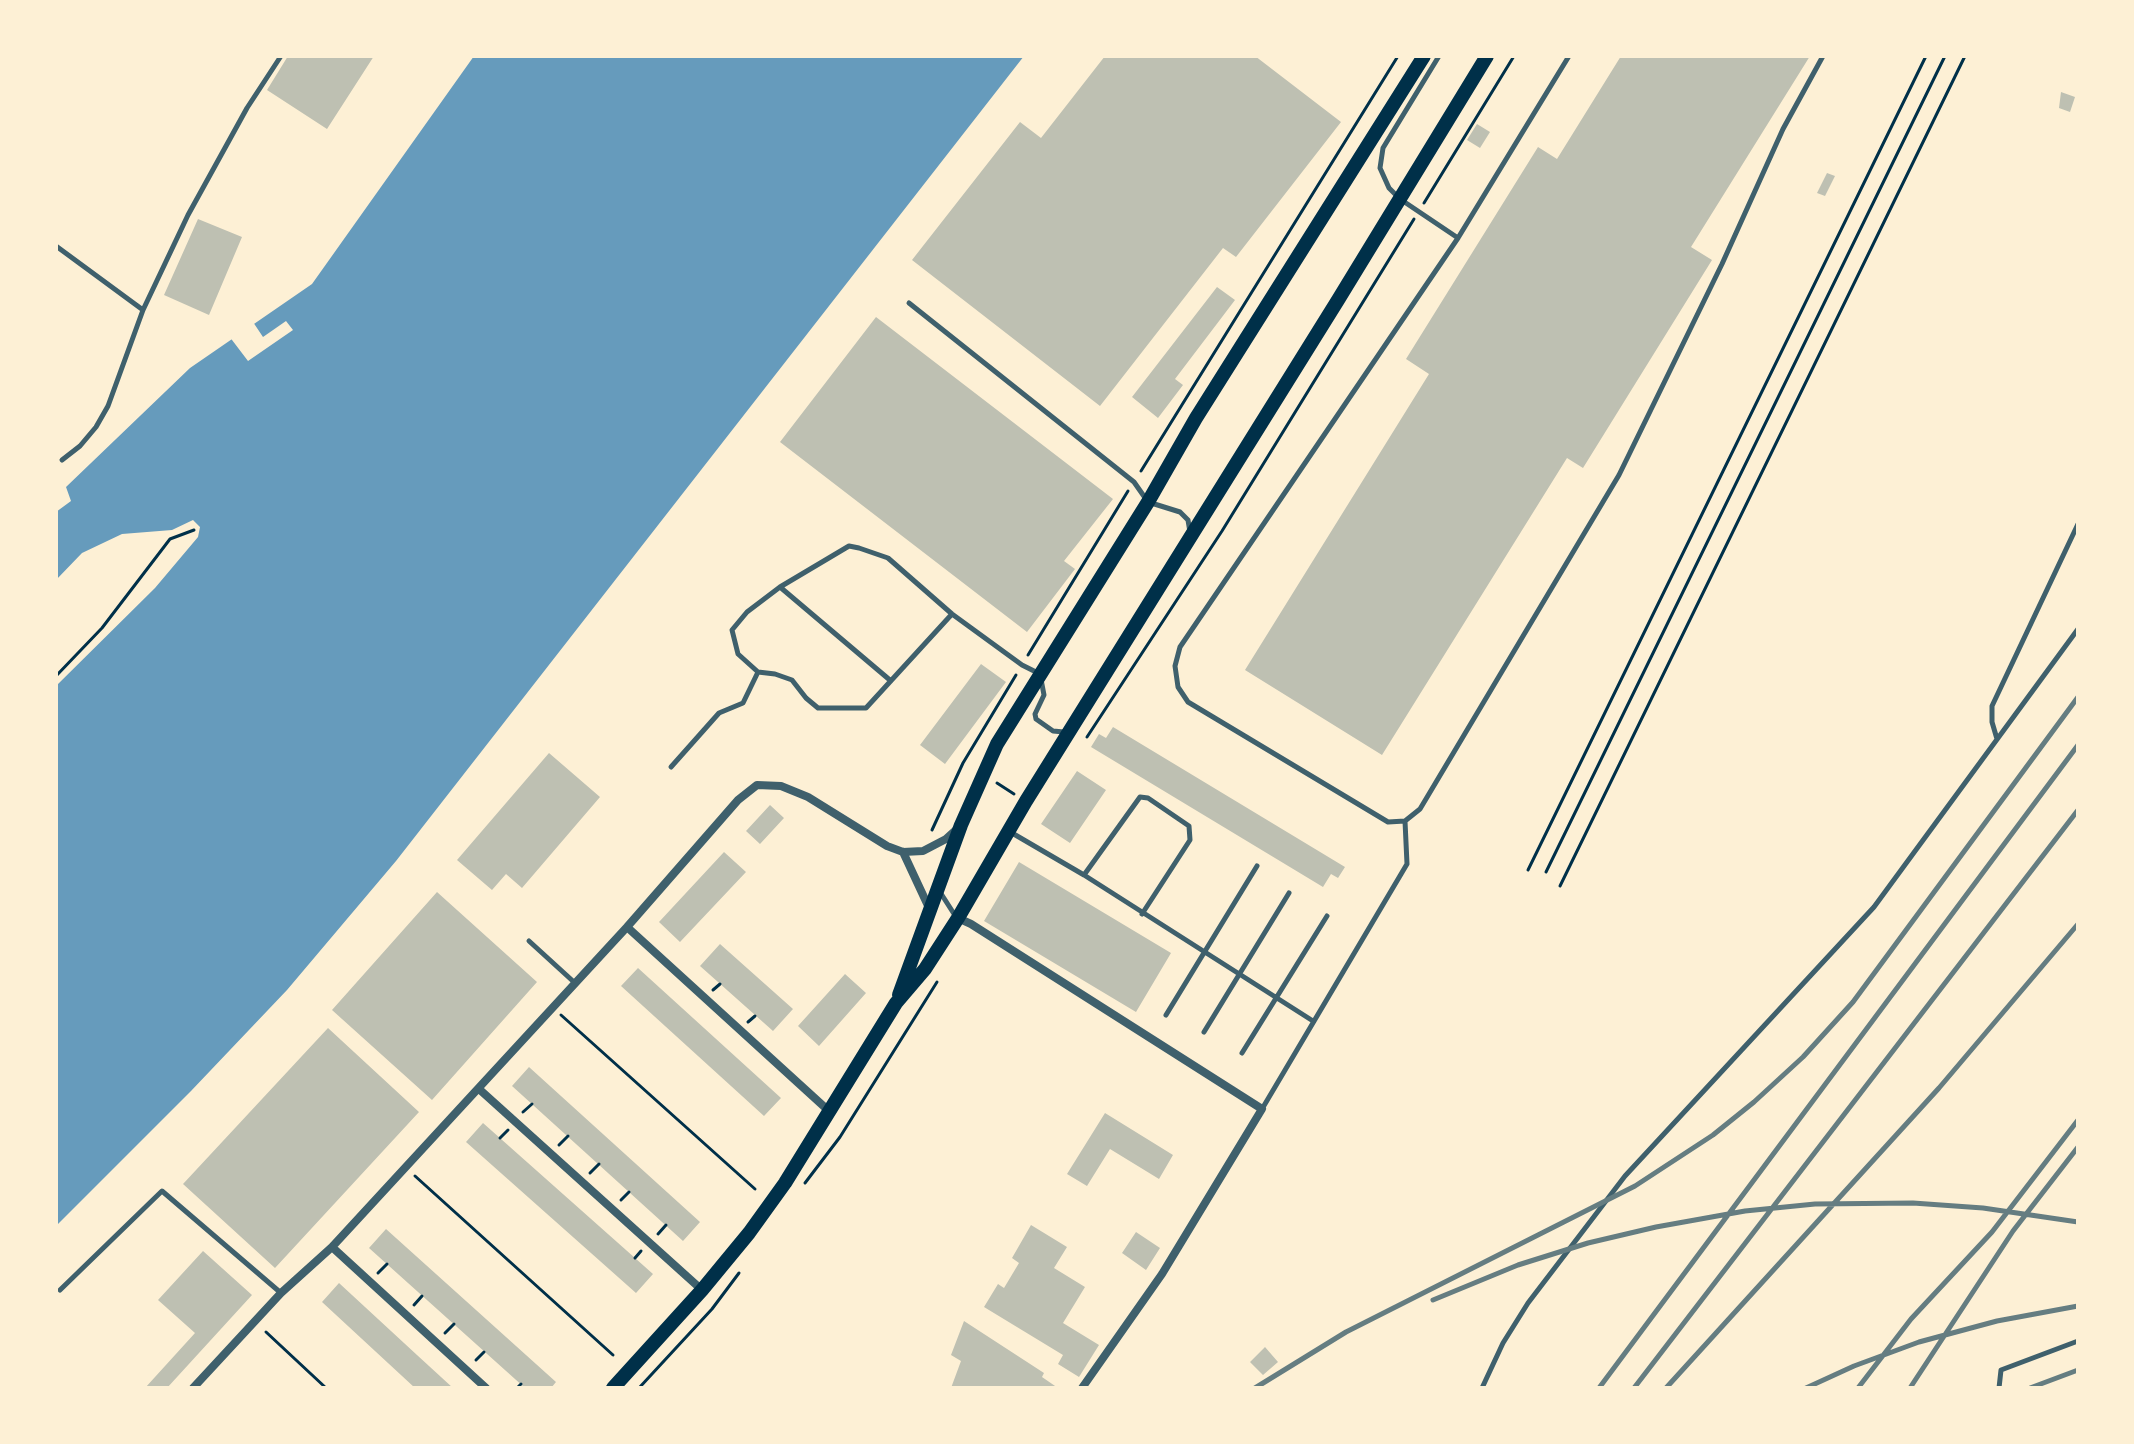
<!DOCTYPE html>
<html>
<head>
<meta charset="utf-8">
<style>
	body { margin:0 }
	#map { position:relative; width:2134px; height:1444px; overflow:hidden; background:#fdf0d5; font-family:"Times New Roman",serif }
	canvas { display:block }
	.frame { position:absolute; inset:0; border:58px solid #fdf0d5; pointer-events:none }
</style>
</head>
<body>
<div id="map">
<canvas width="2134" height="1444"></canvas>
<div class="frame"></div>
</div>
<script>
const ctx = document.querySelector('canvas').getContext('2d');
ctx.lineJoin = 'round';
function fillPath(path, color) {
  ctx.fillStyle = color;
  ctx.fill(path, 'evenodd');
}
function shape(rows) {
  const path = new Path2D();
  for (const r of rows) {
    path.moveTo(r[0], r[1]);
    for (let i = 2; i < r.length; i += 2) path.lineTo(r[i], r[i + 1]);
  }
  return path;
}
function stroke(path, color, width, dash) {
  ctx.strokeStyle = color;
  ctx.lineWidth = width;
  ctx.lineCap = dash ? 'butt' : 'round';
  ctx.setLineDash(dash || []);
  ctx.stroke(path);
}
fillPath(shape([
	[474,56,1024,56,396,861,287,990,191,1091,56,1226,56,686,155,588,198,537,200,527,193,520,172,530,122,534,82,553,56,580,56,512,71,501,66,487,190,368,312,284]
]), '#669bbc');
fillPath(shape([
	[286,321,293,330,248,361,229,336,253,322,263,337]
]), '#fdf0d5');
fillPath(shape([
	[288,56,374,56,327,129,267,90],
	[1105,56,1255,56,1341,122,1236,257,1223,248,1100,406,912,260,1020,122,1041,138],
	[1621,56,1810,56,1691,247,1712,260,1583,468,1567,458,1382,755,1245,670,1429,374,1406,359,1538,147,1557,159],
	[2061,92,2075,97,2070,112,2059,108],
	[1477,124,1490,132,1480,148,1467,140],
	[1827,173,1835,176,1825,196,1817,193],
	[198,219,242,237,209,315,164,295],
	[1217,287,1235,300,1175,379,1183,385,1158,418,1132,397],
	[876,317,1113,499,1064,561,1075,569,1027,632,780,442],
	[981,664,1006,682,945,764,920,745],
	[1113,727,1345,867,1338,878,1331,874,1323,887,1091,747,1099,734,1106,738],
	[549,753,600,797,522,888,506,874,492,890,457,860],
	[1077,771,1106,790,1070,843,1041,824],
	[770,805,784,818,760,844,746,831],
	[724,852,746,872,680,942,659,922],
	[1019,862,1171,953,1136,1012,984,921],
	[437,892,537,982,432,1100,332,1010],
	[720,944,793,1009,773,1031,700,966],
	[638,968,781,1098,764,1116,621,986],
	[845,974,866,993,819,1046,798,1026],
	[328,1028,419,1112,275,1268,183,1184],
	[529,1067,700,1222,683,1241,512,1086],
	[1105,1113,1173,1155,1159,1179,1110,1149,1087,1186,1067,1174],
	[483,1123,653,1274,636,1293,466,1142],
	[1031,1225,1067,1247,1054,1268,1085,1287,1063,1323,1099,1345,1079,1377,1058,1364,1063,1355,984,1307,998,1284,1004,1288,1019,1263,1012,1258],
	[386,1229,556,1382,551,1388,525,1388,369,1248],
	[1136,1232,1160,1248,1146,1270,1122,1253],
	[203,1251,252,1295,167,1388,145,1388,195,1333,158,1300],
	[339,1283,417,1355,453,1388,415,1388,322,1302],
	[964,1321,1044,1373,1042,1377,1058,1388,951,1388,961,1361,951,1355],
	[1265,1347,1278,1362,1263,1375,1250,1362]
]), '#bec0b2');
stroke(shape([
	[1424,203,1514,56],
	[1141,471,1398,56],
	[1028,655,1128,491],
	[56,676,102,628,170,539,194,530],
	[1087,737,1222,531,1414,219],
	[997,783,1014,794],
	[932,830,963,763,1016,675],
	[1528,870,1926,56],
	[1546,872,1945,56],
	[1560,886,1965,56],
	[713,990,720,984],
	[561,1015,755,1189],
	[748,1022,755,1016],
	[523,1112,532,1104],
	[500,1138,508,1130],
	[559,1145,568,1136],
	[590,1173,599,1164],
	[415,1176,613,1355],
	[805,1183,840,1137,937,982],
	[621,1200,629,1192],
	[658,1234,666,1225],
	[635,1258,641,1251],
	[378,1273,387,1264],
	[414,1305,422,1296],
	[266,1332,326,1388],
	[445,1333,454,1324],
	[476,1360,484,1352],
	[517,1388,521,1384],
	[639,1388,712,1309,739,1273]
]), '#003049', 3);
stroke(shape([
	[1439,56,1383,148,1380,168,1389,188,1400,199,1458,238],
	[1569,56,1458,238,1180,647,1175,666,1178,687,1188,702,1388,822,1405,821,1420,809,1619,475,1722,264,1783,129,1823,56],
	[56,246,143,310],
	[909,303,1134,482,1148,502,1180,512,1188,520,1190,532],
	[62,460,80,446,96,427,108,406,143,310,188,215,247,108,281,56],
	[780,587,891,681],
	[952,614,866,708,818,708,806,698,792,680,775,674,758,672,738,654,732,630,747,612,780,587,849,546,859,548,888,558,952,614,1022,665,1040,674,1044,695,1035,714,1036,719,1053,731,1064,732],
	[1997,739,1992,722,1992,706,2078,524],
	[671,767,719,713,743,703,758,672],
	[1012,833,1084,875,1313,1021],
	[1084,875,1140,797,1148,798,1189,826,1190,840,1142,914],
	[940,892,956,917],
	[529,941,575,983],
	[1166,1015,1257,866],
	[1204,1032,1289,893],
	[1242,1053,1327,916],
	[1262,1109,1407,864,1405,821],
	[60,1290,162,1191,281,1293],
	[1482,1388,1503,1343,1528,1303,1625,1176,1874,907,2078,629],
	[1999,1388,2001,1370,2078,1341]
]), '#3f606c', 5);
stroke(shape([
	[903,852,930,910],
	[958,918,971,924,1262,1109,1162,1274,1082,1388],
	[627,927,830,1112],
	[479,1089,702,1290],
	[332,1247,486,1388],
	[193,1388,281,1293,332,1247,627,927,738,800,757,785,781,786,808,797,887,846,903,852,923,851,946,839,957,829]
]), '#3f606c', 8);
stroke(shape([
	[899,995,961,825,997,744,1148,502,1196,418,1424,56],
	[613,1388,702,1290,749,1233,785,1183,896,1003,925,969,958,918,1026,801,1338,300,1487,56]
]), '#003049', 14);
stroke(shape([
	[1433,1300,1518,1265,1588,1243,1656,1227,1745,1211,1815,1204,1913,1203,1983,1208,2078,1222],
	[1255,1388,1346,1332,1635,1186,1713,1135,1754,1102,1803,1057,1853,1002,2078,697],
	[1599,1388,2078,745],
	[1634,1388,2078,810],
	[1666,1388,1939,1088,2078,924],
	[1806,1388,1854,1366,1919,1342,1997,1321,2078,1306],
	[1858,1388,1911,1319,1992,1232,2078,1120],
	[1910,1388,2013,1231,2078,1147],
	[2030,1388,2078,1370]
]), '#657d81', 5);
</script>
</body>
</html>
